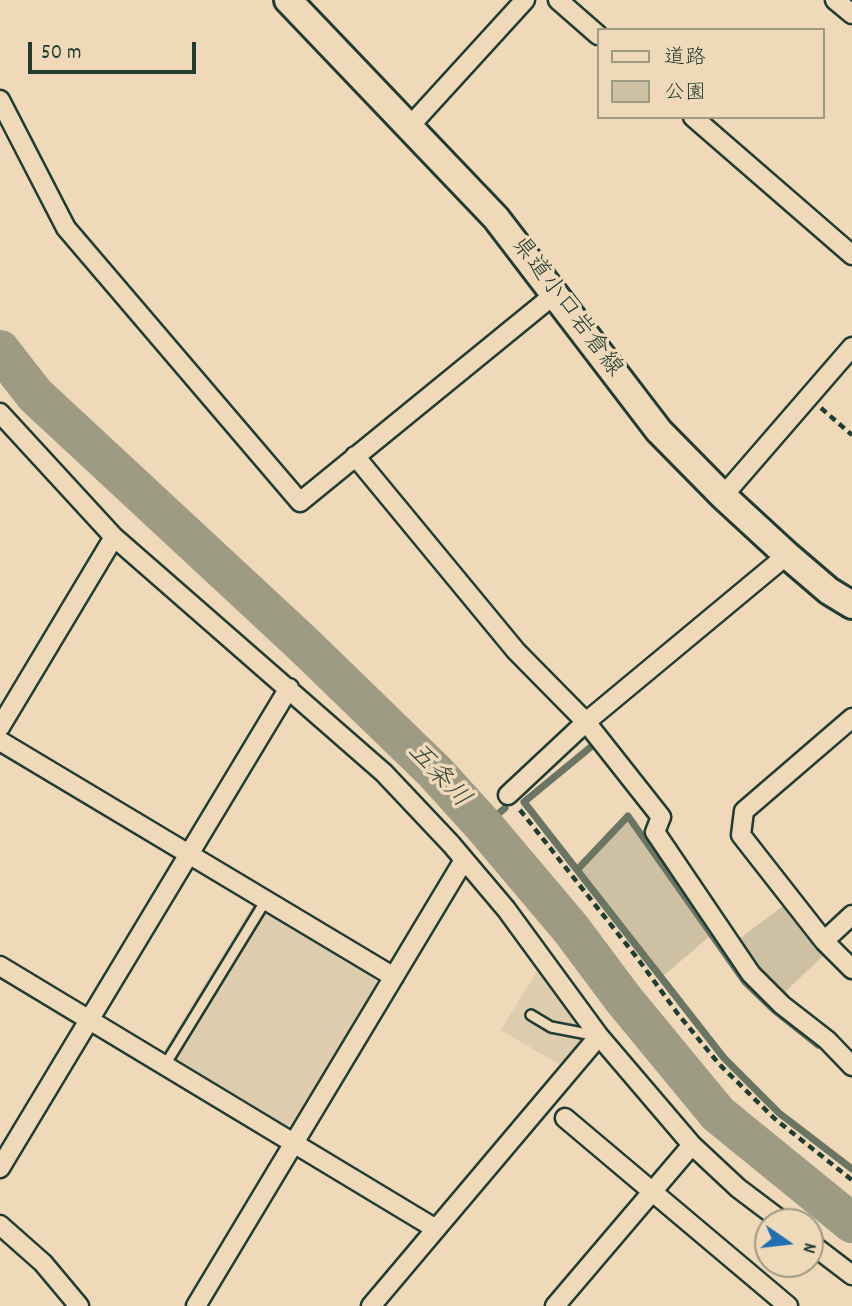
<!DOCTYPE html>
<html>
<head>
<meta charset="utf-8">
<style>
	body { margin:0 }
	#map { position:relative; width:852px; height:1306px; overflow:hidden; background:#f0d9b9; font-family:Dekko,"Klee One",sans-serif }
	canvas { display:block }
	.legend { position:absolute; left:597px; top:28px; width:228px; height:91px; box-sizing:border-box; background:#f0d9b9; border:2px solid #9c9b84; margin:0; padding:9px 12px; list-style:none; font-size:21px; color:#1f3d34 }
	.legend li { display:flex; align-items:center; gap:14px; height:35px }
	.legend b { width:35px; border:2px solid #9c9b84 }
	.north { position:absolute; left:754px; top:1208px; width:70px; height:70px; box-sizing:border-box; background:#f0d9b9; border:2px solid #9c9b84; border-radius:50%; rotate:104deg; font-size:19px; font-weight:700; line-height:28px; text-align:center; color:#1f3d34 }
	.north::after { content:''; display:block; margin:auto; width:24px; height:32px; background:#1f6fb2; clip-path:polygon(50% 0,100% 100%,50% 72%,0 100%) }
	.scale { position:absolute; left:28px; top:42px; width:168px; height:32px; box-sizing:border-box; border:4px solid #1f3d34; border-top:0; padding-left:9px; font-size:21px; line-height:24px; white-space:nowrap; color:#1f3d34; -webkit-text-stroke:5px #f0d9b9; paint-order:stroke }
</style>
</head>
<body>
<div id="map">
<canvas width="852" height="1306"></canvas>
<ul class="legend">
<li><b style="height:9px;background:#f0d9b9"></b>道路</li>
<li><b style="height:19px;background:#cec0a3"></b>公園</li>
</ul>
<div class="north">N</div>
<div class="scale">50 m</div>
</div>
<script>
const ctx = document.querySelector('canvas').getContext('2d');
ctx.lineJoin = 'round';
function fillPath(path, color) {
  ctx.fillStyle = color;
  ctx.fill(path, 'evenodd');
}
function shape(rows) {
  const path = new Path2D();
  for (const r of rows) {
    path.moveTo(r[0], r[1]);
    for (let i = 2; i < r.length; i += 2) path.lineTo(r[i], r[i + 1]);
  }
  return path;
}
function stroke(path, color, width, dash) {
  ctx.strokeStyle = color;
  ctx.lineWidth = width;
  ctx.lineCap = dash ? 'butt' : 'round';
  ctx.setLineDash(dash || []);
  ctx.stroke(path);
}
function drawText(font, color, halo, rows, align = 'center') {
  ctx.font = font + ' Dekko,"Klee One",sans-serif';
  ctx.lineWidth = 7;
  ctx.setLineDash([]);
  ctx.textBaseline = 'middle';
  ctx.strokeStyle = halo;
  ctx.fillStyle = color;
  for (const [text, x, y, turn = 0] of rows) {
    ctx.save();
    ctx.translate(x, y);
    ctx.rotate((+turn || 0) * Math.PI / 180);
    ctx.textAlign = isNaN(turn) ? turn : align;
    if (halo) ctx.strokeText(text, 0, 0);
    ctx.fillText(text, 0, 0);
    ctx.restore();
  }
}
fillPath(shape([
	[254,903,374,978,377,986,292,1125,282,1128,162,1054],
	[538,969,583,1026,582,1040,560,1065,501,1030]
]), '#deccae');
fillPath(shape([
	[628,820,710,936,662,977,580,870],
	[783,906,823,956,785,992,776,990,735,942]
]), '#cec0a3');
stroke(shape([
	[592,746,524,802,724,1058,779,1113,852,1169],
	[484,826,505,808],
	[577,870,628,816,745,982,774,1010,818,1045]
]), '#6b7564', 7);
stroke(shape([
	[0,350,35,395,303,644,435,772,484,826,571,929,624,1000,718,1114,852,1223]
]), '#9d9b84', 40);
const service = shape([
	[531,1015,551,1027,598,1036],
	[165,1065,266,900]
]);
const minor = shape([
	[558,0,598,35],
	[835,0,852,14],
	[0,100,66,228,300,502,555,294],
	[693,117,852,255],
	[410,126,525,0],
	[0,413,114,537,384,773,451,844,506,909,599,1036,692,1145,738,1188,783,1222],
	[355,456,516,651,586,722,661,817,655,832,751,974,782,1005,827,1040,852,1066],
	[723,496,852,347],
	[852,718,744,811,741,835,824,941,852,969],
	[0,727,114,537],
	[0,741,394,977],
	[508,795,586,722,787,555],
	[824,941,852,915],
	[0,966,436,1229],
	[565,1118,788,1306],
	[0,1168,289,688],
	[0,1225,43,1263,79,1306],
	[810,1243,852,1275],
	[196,1306,464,860],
	[371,1306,599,1036],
	[555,1306,692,1145]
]);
const secondary = shape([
	[288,0,496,218,659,431,723,496,787,555,829,591,852,605]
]);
stroke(service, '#1f3d34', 14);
stroke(minor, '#1f3d34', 23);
stroke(secondary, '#1f3d34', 32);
stroke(shape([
	[821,408,852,435],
	[520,810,638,959,678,1014,719,1064,775,1119,852,1180]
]), '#1f3d34', 4.5, [7, 5]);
stroke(service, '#f0d9b9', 9);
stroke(minor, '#f0d9b9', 18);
stroke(secondary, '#f0d9b9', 26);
drawText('24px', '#1f3d34', '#f0d9b9', [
	["県道小口岩倉線",565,308,53]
]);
drawText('italic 26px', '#324b40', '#f0d9b9', [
	["五条川",437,777,47]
]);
</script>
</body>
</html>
